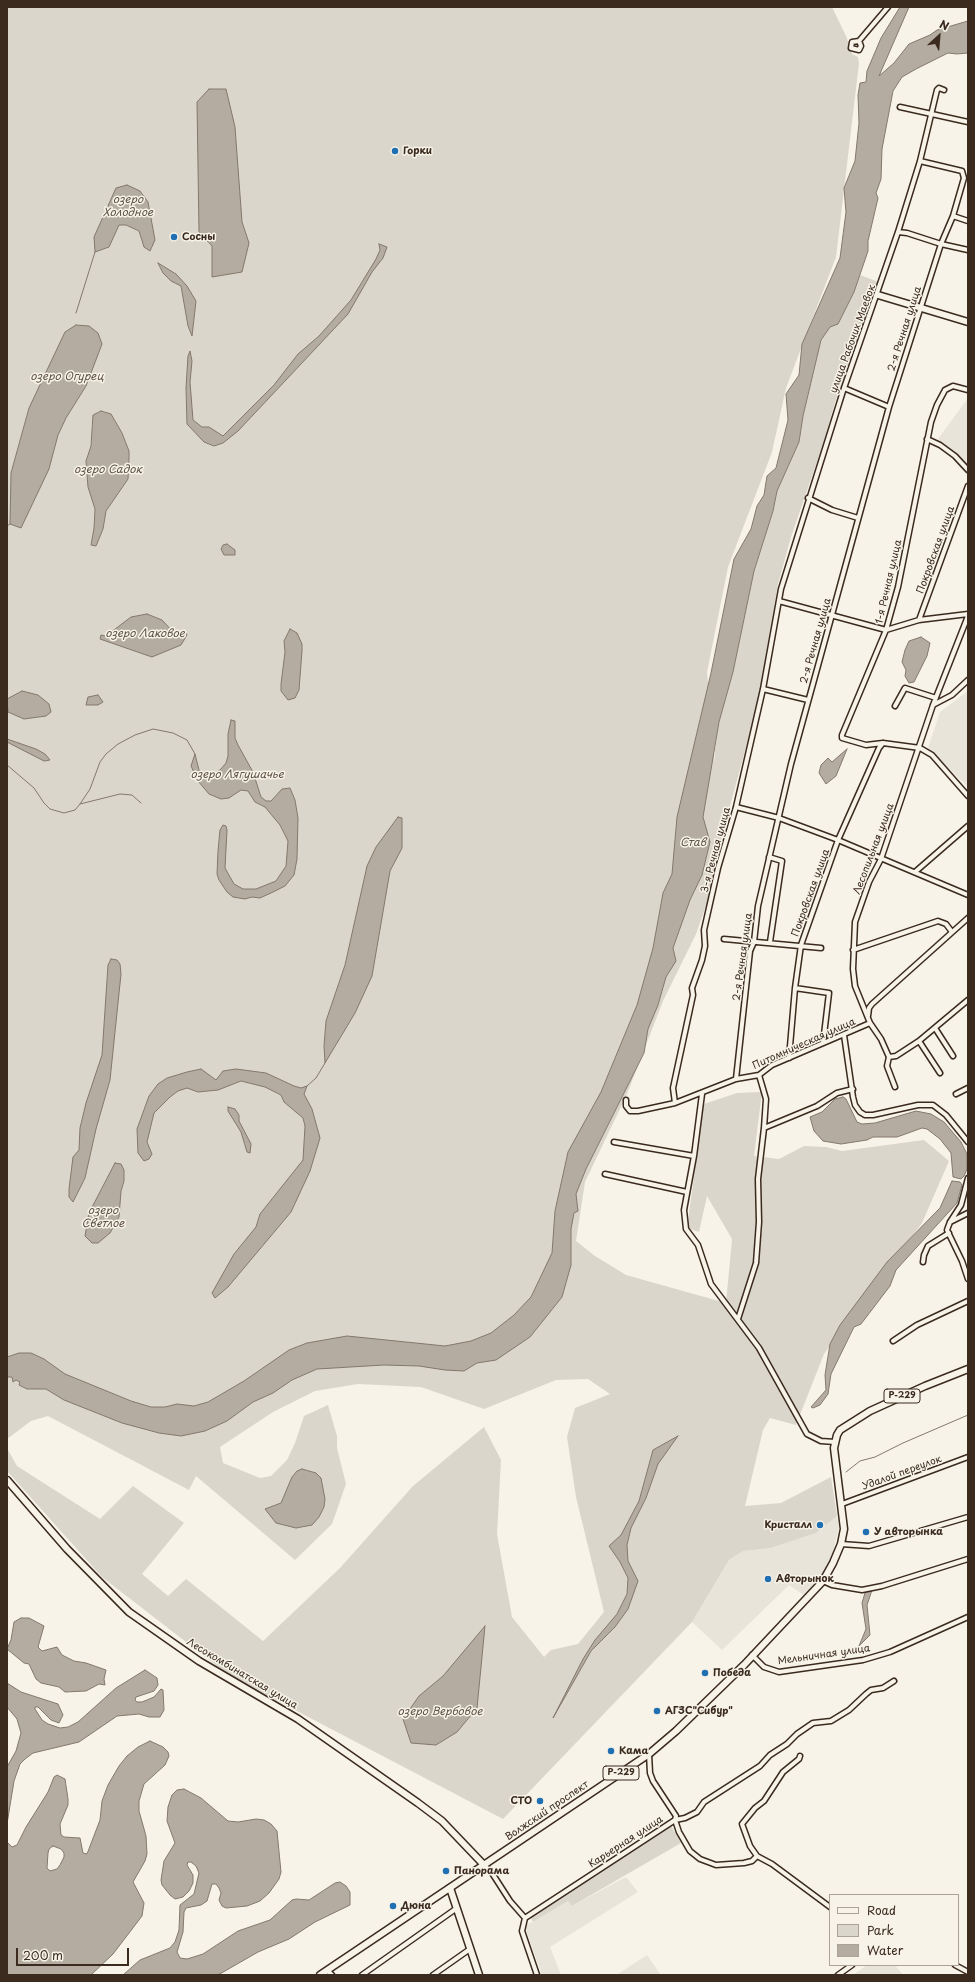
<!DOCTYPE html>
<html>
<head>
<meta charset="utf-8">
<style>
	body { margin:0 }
	#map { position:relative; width:975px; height:1982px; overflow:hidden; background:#f7f3e8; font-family:"Playpen Sans",sans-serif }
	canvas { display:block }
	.frame { position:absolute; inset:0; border:8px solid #3b2a1e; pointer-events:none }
	.legend { position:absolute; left:829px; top:1894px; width:130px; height:72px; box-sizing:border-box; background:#f7f3e8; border:1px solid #aca397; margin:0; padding:5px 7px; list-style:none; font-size:12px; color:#3b2a1e }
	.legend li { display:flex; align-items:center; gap:8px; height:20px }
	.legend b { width:20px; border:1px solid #aca397 }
	.north { position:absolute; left:919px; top:16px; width:40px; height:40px; -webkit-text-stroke:3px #f7f3e8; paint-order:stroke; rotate:26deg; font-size:11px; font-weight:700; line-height:16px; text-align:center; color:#3b2a1e }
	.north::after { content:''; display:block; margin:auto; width:14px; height:18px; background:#3b2a1e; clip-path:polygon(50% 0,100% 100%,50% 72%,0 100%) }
	.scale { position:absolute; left:16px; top:1948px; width:113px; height:18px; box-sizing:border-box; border:2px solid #3b2a1e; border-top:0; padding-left:5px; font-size:12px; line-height:14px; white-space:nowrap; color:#3b2a1e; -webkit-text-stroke:3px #f7f3e8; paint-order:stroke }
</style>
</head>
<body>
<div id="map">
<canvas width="975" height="1982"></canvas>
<div class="frame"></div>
<ul class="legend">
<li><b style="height:5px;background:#f7f3e8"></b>Road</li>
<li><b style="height:11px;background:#dbd6cb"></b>Park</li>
<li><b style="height:11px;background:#b4aca0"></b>Water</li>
</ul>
<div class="north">N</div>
<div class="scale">200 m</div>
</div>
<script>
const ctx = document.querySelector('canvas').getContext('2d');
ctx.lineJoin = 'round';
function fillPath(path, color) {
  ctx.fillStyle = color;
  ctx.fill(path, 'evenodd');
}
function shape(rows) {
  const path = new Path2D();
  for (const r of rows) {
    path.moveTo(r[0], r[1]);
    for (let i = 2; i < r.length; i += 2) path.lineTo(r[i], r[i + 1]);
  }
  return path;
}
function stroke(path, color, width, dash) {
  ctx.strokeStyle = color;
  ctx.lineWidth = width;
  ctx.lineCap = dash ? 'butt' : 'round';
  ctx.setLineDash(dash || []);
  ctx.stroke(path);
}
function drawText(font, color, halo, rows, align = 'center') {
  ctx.font = font + ' "Playpen Sans",sans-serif';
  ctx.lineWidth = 3;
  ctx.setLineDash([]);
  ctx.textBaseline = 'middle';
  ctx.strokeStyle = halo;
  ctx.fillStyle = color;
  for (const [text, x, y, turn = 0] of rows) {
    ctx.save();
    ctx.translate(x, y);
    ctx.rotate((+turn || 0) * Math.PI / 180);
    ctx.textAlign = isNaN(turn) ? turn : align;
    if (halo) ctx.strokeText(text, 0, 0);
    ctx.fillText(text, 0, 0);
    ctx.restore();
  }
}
fillPath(shape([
	[968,398,968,468,938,439],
	[968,691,968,787,928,748,940,712],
	[837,1516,839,1527,833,1552,822,1575,804,1595,789,1585,722,1650,692,1622,729,1560,743,1551,771,1548,816,1533],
	[626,1877,638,1892,550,1947,561,1975,542,1975,524,1925,533,1922,568,1901,572,1906],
	[647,1955,661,1975,619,1975,618,1974],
	[867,1965,895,1965,903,1975,853,1975]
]), '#e9e4d9');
fillPath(shape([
	[7,7,832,7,846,36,852,54,858,57,859,63,836,257,786,388,772,452,728,567,707,672,715,763,715,750,719,722,733,672,754,571,773,511,777,491,799,442,803,416,821,340,829,327,838,323,854,292,860,275,881,283,868,307,868,314,857,343,853,349,845,376,835,402,823,444,791,537,778,584,757,706,722,836,715,880,696,934,663,1001,627,1094,585,1182,576,1241,595,1256,626,1275,726,1303,732,1239,707,1196,699,1232,687,1228,704,1104,737,1093,762,1092,754,1156,779,1159,804,1146,826,1147,842,1151,924,1140,949,1161,922,1223,824,1354,796,1425,770,1418,763,1430,745,1506,781,1503,831,1477,837,1516,816,1533,771,1548,743,1551,729,1560,692,1622,503,1819,230,1676,102,1577,7,1471,7,1448,17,1466,100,1519,133,1486,184,1523,142,1574,168,1596,186,1579,263,1641,340,1568,413,1486,484,1427,501,1460,497,1534,512,1617,544,1657,551,1650,578,1644,604,1612,576,1497,567,1437,575,1408,610,1394,588,1379,556,1380,484,1409,421,1387,358,1384,315,1391,273,1412,220,1447,223,1463,260,1478,271,1476,287,1460,295,1443,304,1416,328,1405,337,1436,337,1448,346,1484,332,1524,295,1560,196,1476,189,1490,48,1416,31,1421,7,1439],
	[148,202,144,247,139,231,126,225,119,225],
	[176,274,196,301,192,335,188,326,184,294],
	[43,382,86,386,66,418,58,435,49,469,11,473,29,408],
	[101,411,111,414,122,433,129,451,128,479,106,511,103,529,96,546,91,544,94,528,95,509,86,461,91,446,93,415],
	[668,1820,681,1843,572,1906,568,1901,533,1922,530,1916]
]), '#dbd6cb');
const water = shape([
	[900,7,909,7,879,76,894,63,909,44,930,35,937,30,968,21,968,53,957,54,948,53,916,69,902,77,893,91,882,149,881,179,876,193,878,198,868,241,868,251,854,292,838,324,830,327,821,340,803,416,799,442,777,491,773,511,754,571,733,672,719,722,703,817,710,842,702,875,690,900,673,948,676,961,666,977,658,1005,648,1029,644,1053,586,1169,576,1194,578,1211,574,1213,571,1229,571,1265,562,1297,530,1337,496,1360,477,1363,464,1371,445,1370,419,1366,384,1365,317,1369,292,1380,273,1393,253,1402,227,1421,205,1431,181,1436,159,1433,122,1423,64,1400,46,1389,27,1389,19,1385,20,1382,16,1380,13,1382,12,1377,7,1377,7,1357,19,1353,31,1353,44,1359,65,1374,131,1401,151,1407,165,1407,177,1404,194,1406,208,1402,244,1381,289,1350,307,1343,347,1336,445,1346,471,1341,491,1333,514,1315,531,1297,552,1253,555,1211,568,1152,601,1092,637,1005,653,948,663,893,672,874,677,817,711,673,734,559,751,529,757,506,764,495,767,476,776,468,788,420,786,394,799,375,802,344,840,258,846,212,844,188,855,161,859,123,858,95,860,83,866,82,867,71,881,38,900,7],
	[209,89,226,89,235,127,242,222,249,243,242,272,212,277,212,246,199,232,197,102,209,89],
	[127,185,140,191,148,202,155,240,150,251,144,247,139,231,126,225,119,225,109,247,95,252,94,237,116,188,127,185],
	[379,244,387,247,383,258,372,272,348,314,238,431,223,443,214,446,204,442,187,424,186,388,188,356,190,351,192,361,190,382,193,420,202,427,209,427,223,436,274,385,298,354,319,336,351,300,376,259,380,250,379,244],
	[158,263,176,274,187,286,196,301,192,336,188,326,181,286,171,281,163,273,158,263],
	[76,325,89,326,98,333,102,344,86,386,66,418,58,435,49,469,21,528,10,524,11,473,29,408,65,332,76,325],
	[101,411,111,414,122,433,129,451,129,459,128,479,106,511,103,529,96,546,91,545,94,528,95,509,88,487,86,461,91,446,93,415,101,411],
	[227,544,235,550,235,555,224,555,221,549,223,545,227,544],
	[147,614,162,620,175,634,186,633,187,635,181,645,152,657,100,639,101,635,106,636,131,617,147,614],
	[290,629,297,633,302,644,302,651,299,690,295,698,288,700,281,691,281,684,285,652,284,641,290,629],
	[921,637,930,643,927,656,914,682,909,683,905,676,906,670,902,662,905,650,909,641,921,637],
	[22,691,38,695,49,704,51,712,46,716,24,719,8,712,7,699,22,691],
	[98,695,103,702,98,705,86,705,88,697,98,695],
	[231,720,235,721,235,738,238,745,253,772,261,797,266,801,271,801,282,789,290,788,295,800,298,818,297,859,294,875,285,886,273,892,260,898,252,897,245,899,233,897,227,892,219,880,217,874,218,851,220,830,223,825,226,826,227,830,225,868,234,884,243,889,256,889,276,881,286,866,288,841,280,825,265,807,255,802,248,791,241,790,229,798,221,799,209,794,198,781,191,766,195,754,199,770,205,775,216,773,221,769,226,763,228,756,228,734,231,720],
	[7,739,36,749,45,754,50,760,44,761,7,742,7,739],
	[847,749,836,776,826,784,819,773,821,765,828,758,832,762,847,749],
	[398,817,402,818,402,848,390,871,372,976,355,1013,325,1063,324,1046,326,1021,345,965,367,866,376,847,398,817],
	[111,959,117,960,120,964,121,974,110,1080,96,1129,85,1178,73,1202,69,1197,69,1189,73,1157,79,1150,80,1128,86,1103,102,1055,108,965,111,959],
	[201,1069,216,1080,223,1071,236,1069,266,1073,294,1086,301,1088,307,1086,304,1094,312,1109,320,1138,310,1171,291,1212,228,1287,215,1298,212,1293,234,1254,256,1227,260,1214,303,1160,305,1126,303,1118,284,1102,281,1095,265,1087,241,1081,218,1090,198,1092,187,1088,178,1091,170,1097,154,1113,147,1142,152,1154,149,1159,144,1161,138,1153,137,1129,149,1096,158,1084,167,1078,187,1072,201,1069],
	[843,1097,846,1099,857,1122,862,1124,875,1123,916,1111,931,1114,944,1122,961,1142,967,1154,967,1169,964,1176,961,1179,953,1177,951,1153,940,1139,927,1129,922,1128,897,1137,873,1137,867,1140,841,1144,823,1141,814,1131,810,1117,822,1112,835,1099,843,1097],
	[228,1107,235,1109,239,1115,239,1121,251,1144,250,1153,247,1152,241,1132,228,1111,228,1107],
	[115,1163,121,1164,124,1170,124,1181,121,1191,119,1217,110,1233,98,1243,92,1243,85,1236,89,1213,115,1163],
	[952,1181,960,1182,962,1185,957,1203,896,1270,890,1286,861,1324,854,1327,831,1374,828,1394,820,1405,813,1408,811,1407,826,1390,825,1375,830,1344,840,1325,887,1262,940,1208,952,1181],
	[678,1436,658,1464,646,1498,631,1528,627,1545,628,1561,638,1581,628,1609,615,1627,591,1651,553,1718,583,1659,595,1640,617,1614,627,1594,628,1578,620,1562,609,1546,621,1535,639,1501,653,1450,678,1436],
	[302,1469,316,1473,321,1478,325,1499,324,1507,319,1517,312,1525,296,1528,276,1523,265,1509,281,1503,292,1477,297,1471,302,1469],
	[869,1590,872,1590,867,1605,870,1635,859,1646,866,1629,862,1603,865,1593,869,1590],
	[21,1618,29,1618,44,1626,38,1647,42,1651,57,1647,62,1655,74,1661,86,1663,106,1670,104,1679,105,1685,99,1684,86,1691,65,1692,59,1687,41,1683,36,1679,29,1664,24,1663,7,1649,11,1640,14,1622,21,1618],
	[485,1626,477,1708,457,1732,436,1745,411,1743,403,1719,419,1696,443,1676,485,1626],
	[145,1670,157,1678,158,1685,154,1691,136,1697,135,1700,137,1702,142,1702,154,1697,161,1689,163,1690,164,1710,160,1717,149,1717,139,1714,117,1716,79,1742,33,1753,25,1759,20,1764,14,1781,7,1824,7,1767,16,1751,21,1733,17,1719,7,1707,7,1683,21,1692,58,1704,63,1715,59,1723,51,1720,38,1707,35,1707,35,1709,42,1720,48,1724,60,1728,68,1727,78,1722,116,1688,145,1670],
	[150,1741,163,1747,168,1752,169,1756,165,1765,144,1784,139,1801,139,1811,146,1836,147,1854,145,1861,133,1882,144,1903,142,1916,113,1954,91,1975,7,1975,7,1842,12,1847,17,1845,26,1827,48,1792,54,1777,57,1775,65,1779,68,1799,68,1805,60,1824,61,1835,64,1837,80,1838,83,1853,87,1854,100,1820,102,1801,108,1785,119,1766,127,1756,138,1747,150,1741],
	[53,1846,61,1849,64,1853,64,1857,60,1865,57,1869,50,1871,47,1868,48,1853,49,1849,53,1846],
	[184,1789,201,1798,228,1821,238,1822,256,1819,264,1820,271,1824,277,1831,281,1872,279,1879,269,1893,260,1901,247,1906,226,1908,222,1906,219,1900,221,1893,219,1888,216,1884,212,1884,207,1901,201,1905,186,1908,184,1912,183,1932,177,1952,180,1958,187,1959,203,1954,238,1931,270,1920,292,1900,296,1899,309,1900,335,1883,340,1882,346,1886,350,1892,350,1905,315,1922,289,1939,258,1952,218,1975,123,1975,140,1960,170,1948,175,1942,179,1930,180,1905,194,1894,199,1873,196,1866,191,1862,188,1862,187,1865,193,1875,193,1883,189,1891,183,1897,175,1899,170,1895,162,1885,161,1880,164,1861,175,1843,167,1821,168,1807,172,1795,177,1790,184,1789]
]);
fillPath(water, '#b4aca0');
stroke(water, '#84786c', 1);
stroke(shape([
	[76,313,95,252],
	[7,526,10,524],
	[7,765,34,788,44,803,50,809,64,813,75,810,80,804,90,789,100,762,106,754,118,744,135,735,153,729,173,733,187,740,195,754],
	[80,804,120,794,132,795,141,803],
	[307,1086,316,1078,325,1063],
	[846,1472,860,1461,875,1457,903,1443,968,1415]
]), '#84786c', 1);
const street = shape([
	[859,41,861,46,859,50,851,48,852,42,859,41,888,7],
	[900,107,968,122],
	[953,216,968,221],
	[898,232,907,233,941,244,968,250],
	[844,388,889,407],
	[968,390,953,386,945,390,937,405,931,422,898,587,886,630,842,735,842,738,866,745,883,743,920,748,932,755,968,796],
	[927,439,940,445,955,456,968,470],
	[808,498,832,510,858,518],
	[779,601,886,630,919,620,968,614],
	[919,620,968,486],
	[763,689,808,700],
	[933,705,952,695,968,680],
	[895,706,905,688,936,698],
	[736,807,779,818,838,840,968,895],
	[769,857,782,861,770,942],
	[915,872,968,826],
	[724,939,821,948],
	[853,950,938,921,946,924,952,932],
	[795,988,829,993,823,1043],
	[868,1016,869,1008,872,1004,968,918],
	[935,1028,953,1056],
	[844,1035,853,1097,855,1105,860,1112,865,1115,873,1115,918,1105,933,1105,946,1115,968,1142],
	[919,1041,940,1073],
	[889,1057,896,1056,919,1041,968,1000],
	[789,1058,795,988,801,945,838,840,879,748,883,743],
	[759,1075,766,1099,764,1128,817,1106,837,1093,853,1089],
	[736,1079,750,951,754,942,758,906,791,764,889,407,941,244,953,216,964,178,962,171,920,161],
	[895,1087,887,1066,889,1057,881,1039,870,1023,855,986,853,969,855,922,869,882,881,859,933,705,968,616],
	[702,1094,694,1156,684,1210,686,1229,698,1245,711,1284,759,1348,807,1434,821,1441,835,1442],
	[956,1094,968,1088],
	[626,1100,626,1106,630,1111,638,1111,675,1103,736,1079,759,1075,772,1065,870,1023],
	[675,1103,673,1088,693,995,692,988,702,960,705,946,704,930,718,868,736,807,763,689,781,589,844,388,898,232,920,161,937,90,939,88,944,90],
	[614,1142,694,1156],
	[605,1174,687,1192],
	[968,1178,961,1205,950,1222,947,1230,962,1261,968,1279],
	[950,1222,968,1213],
	[923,1262,924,1255,928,1246,949,1233],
	[738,1319,756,1263,759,1222,758,1179,764,1128],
	[893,1341,917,1325,968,1301],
	[842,1504,968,1457],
	[841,1544,869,1546,968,1517],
	[823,1581,832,1585,862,1590,882,1586,968,1559],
	[752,1655,764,1667,779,1672,863,1660,890,1652,968,1617],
	[649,1754,650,1773,653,1781,676,1816,675,1820,679,1832,690,1851,700,1859,716,1865,744,1863,752,1861,757,1856,772,1864,830,1907],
	[757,1856,750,1846,742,1824,755,1808,764,1801,783,1772,799,1759,800,1756],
	[484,1865,492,1873,510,1901,525,1918,522,1931,537,1975],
	[525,1918,675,1820,685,1818,697,1812,704,1802,760,1766,770,1755,787,1744,797,1734,813,1723,831,1721,849,1710,866,1694,871,1690,883,1688,894,1681],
	[955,1965,968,1972],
	[327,1970,332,1975],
	[362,1975,457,1908],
	[433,1975,470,1949],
	[838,1975,852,1965]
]);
const secondary = shape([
	[878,295,968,322],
	[7,1480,67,1549,129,1612,199,1661,298,1719,418,1803,442,1821,484,1865],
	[450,1888,479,1975]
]);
const primary = shape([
	[320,1975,649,1754,676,1731,744,1665,823,1581,833,1563,841,1544,844,1529,834,1448,837,1435,840,1430,870,1411,925,1386,968,1369]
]);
stroke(street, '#3b2a1e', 7);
stroke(secondary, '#3b2a1e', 9);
stroke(primary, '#3b2a1e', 9);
stroke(street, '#f7f3e8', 4);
stroke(secondary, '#f7f3e8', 6);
stroke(primary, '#f7f3e8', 6);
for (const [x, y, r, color] of [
	[395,151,4,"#1f6fb2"],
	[174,237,4,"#1f6fb2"],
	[820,1525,4,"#1f6fb2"],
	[866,1532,4,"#1f6fb2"],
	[768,1579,4,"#1f6fb2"],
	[705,1673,4,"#1f6fb2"],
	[657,1711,4,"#1f6fb2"],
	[611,1751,4,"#1f6fb2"],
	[540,1801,4,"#1f6fb2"],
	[446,1871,4,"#1f6fb2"],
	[393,1906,4,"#1f6fb2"]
]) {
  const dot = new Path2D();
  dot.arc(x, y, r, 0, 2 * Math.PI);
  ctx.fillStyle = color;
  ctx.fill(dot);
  stroke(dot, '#f7f3e8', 1.5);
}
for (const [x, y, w] of [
	[902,1396,36],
	[621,1773,36]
]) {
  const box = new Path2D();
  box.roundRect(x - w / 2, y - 7, w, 14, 3);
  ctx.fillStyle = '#f7f3e8';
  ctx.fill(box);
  stroke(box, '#3b2a1e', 1);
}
drawText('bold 9px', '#3b2a1e', null, [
	["Р-229",902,1396],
	["Р-229",621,1773]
]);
drawText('bold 10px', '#3b2a1e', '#f7f3e8', [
	["Горки",403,151],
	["Сосны",182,237],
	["Кристалл",812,1525,"right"],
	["У авторынка",874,1532],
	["Авторынок",776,1579],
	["Победа",713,1673],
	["АГЗС\"Сибур\"",665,1711],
	["Кама",619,1751],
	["СТО",532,1801,"right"],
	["Панорама",454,1871],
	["Дюна",401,1906]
], 'left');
drawText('10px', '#3b2a1e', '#f7f3e8', [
	["2-я Речная улица",905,329,-72],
	["улица Рабочих Маевок",853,339,-70],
	["Покровская улица",936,550,-70],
	["1-я Речная улица",889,582,-77],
	["2-я Речная улица",816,641,-74],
	["Лесопильная улица",874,849,-69],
	["3-я Речная улица",716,850,-75],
	["Покровская улица",811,893,-70],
	["2-я Речная улица",743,957,-82],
	["Питомническая улица",804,1044,-24],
	["Удалой переулок",902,1473,-20],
	["Мельничная улица",824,1655,-8],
	["Лесокомбинатская улица",242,1674,31],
	["Волжский проспект",547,1811,-34],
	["Карьерная улица",626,1842,-33]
]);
drawText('italic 11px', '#5f5145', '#f7f3e8', [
	["озеро",128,200],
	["Холодное",128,213],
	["озеро Огурец",67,377],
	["озеро Садок",108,470],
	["озеро Лаковое",145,634],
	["озеро Лягушачье",237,775],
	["Став",693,843],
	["озеро",103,1211],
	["Светлое",103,1224],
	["озеро Вербовое",440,1712]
]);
</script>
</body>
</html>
